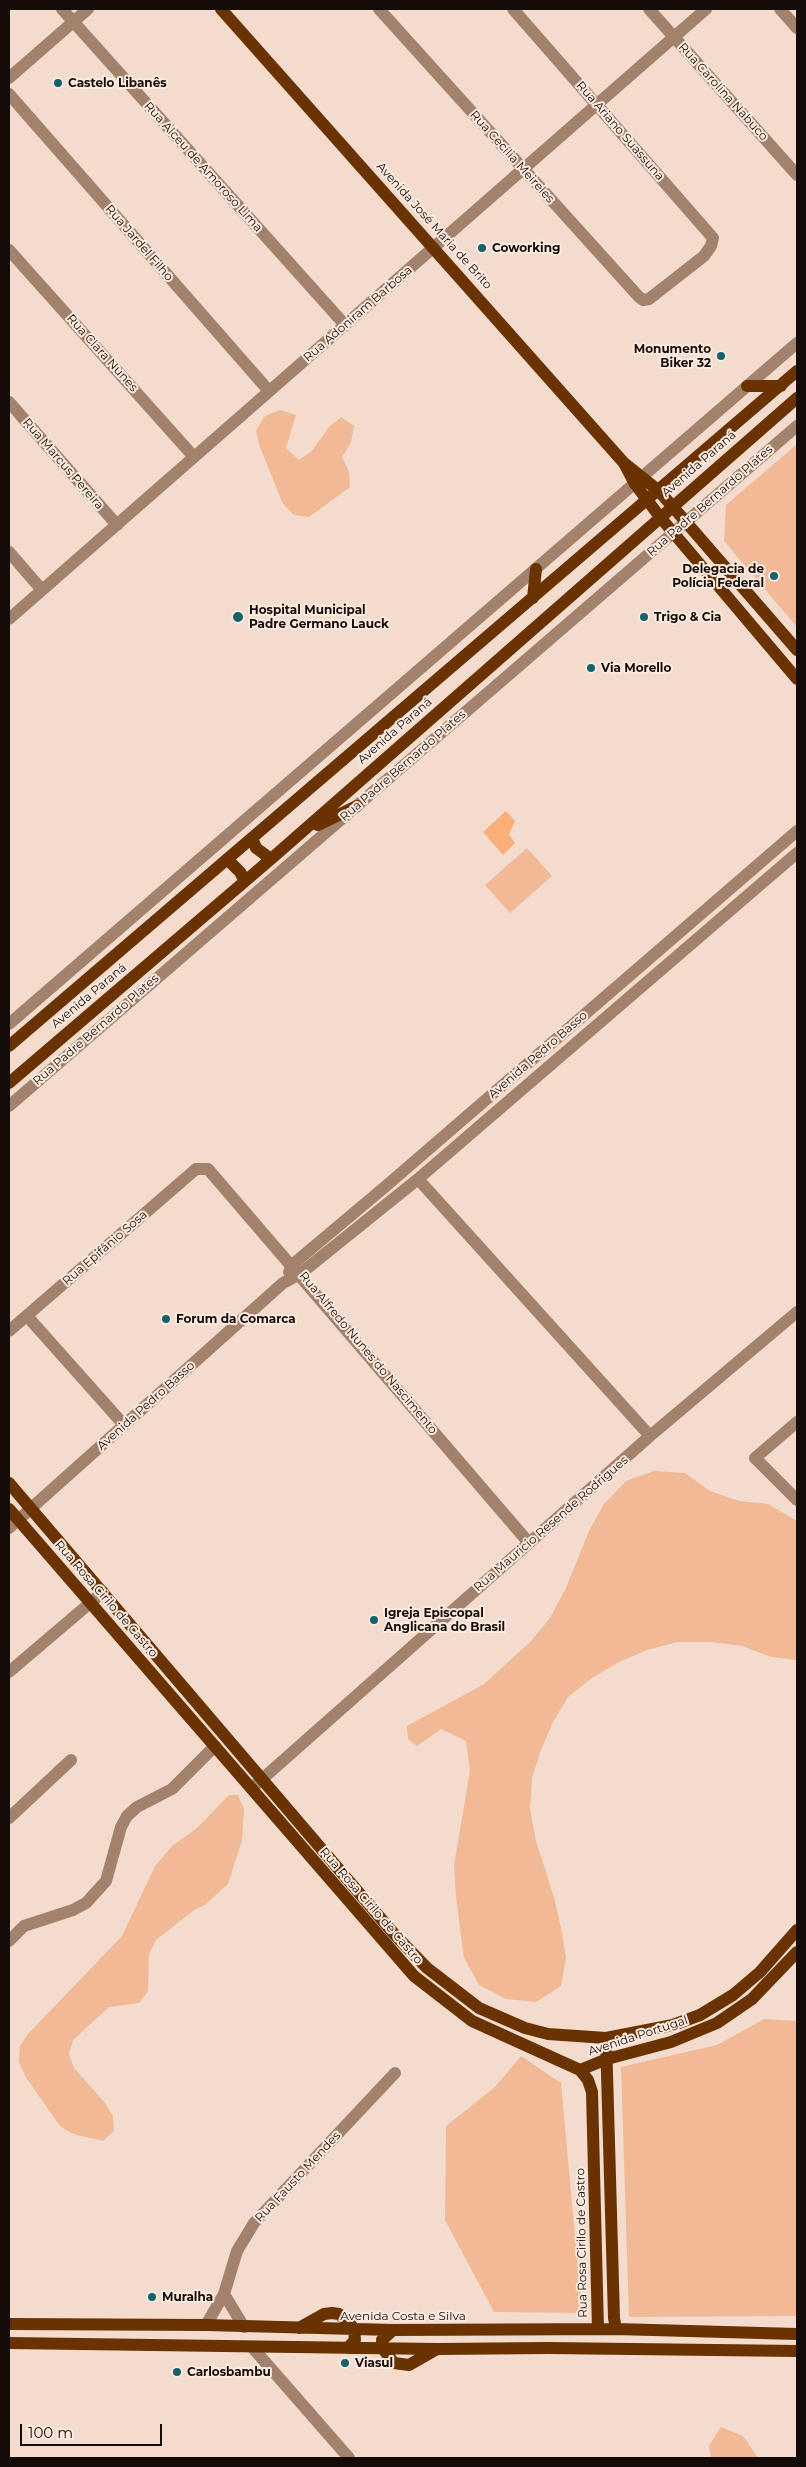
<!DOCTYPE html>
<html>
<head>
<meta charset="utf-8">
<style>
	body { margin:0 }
	#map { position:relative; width:806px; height:2467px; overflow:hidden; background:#f3dcce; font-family:Montserrat,sans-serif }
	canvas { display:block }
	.frame { position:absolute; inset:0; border:10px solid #140c08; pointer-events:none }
	.scale { position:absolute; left:20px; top:2424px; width:142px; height:22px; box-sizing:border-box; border:2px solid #140c08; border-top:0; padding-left:6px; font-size:15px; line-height:18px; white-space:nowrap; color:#140c08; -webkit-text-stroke:4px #fdeadf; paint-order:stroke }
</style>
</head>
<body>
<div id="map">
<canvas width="806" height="2467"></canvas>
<div class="frame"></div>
<div class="scale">100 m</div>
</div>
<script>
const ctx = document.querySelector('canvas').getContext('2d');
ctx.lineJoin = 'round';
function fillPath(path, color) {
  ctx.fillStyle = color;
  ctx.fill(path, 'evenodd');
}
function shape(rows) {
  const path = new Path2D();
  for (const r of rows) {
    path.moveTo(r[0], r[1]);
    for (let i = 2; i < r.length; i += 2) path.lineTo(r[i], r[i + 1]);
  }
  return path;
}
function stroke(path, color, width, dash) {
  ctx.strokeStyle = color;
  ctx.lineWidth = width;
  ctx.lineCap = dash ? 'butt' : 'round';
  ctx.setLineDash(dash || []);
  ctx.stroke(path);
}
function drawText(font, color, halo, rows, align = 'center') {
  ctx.font = font + ' Montserrat,sans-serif';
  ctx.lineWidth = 4;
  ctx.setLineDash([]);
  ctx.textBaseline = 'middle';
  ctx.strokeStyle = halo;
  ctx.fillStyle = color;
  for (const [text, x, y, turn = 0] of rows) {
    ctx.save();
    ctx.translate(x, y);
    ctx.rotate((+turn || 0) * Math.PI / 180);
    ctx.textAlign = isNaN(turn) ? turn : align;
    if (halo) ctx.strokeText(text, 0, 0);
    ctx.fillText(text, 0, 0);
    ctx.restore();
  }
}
fillPath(shape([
	[280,410,296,415,286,448,299,460,312,451,329,427,341,417,354,426,351,442,342,457,349,472,350,487,309,517,294,515,283,504,259,445,256,430,265,416],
	[797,444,797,627,724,541,726,505],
	[527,848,552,876,510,913,485,885],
	[654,1471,685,1473,710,1491,739,1501,768,1504,797,1521,797,1660,771,1657,742,1646,710,1642,677,1642,647,1650,619,1662,592,1678,568,1697,553,1722,541,1750,532,1778,530,1809,536,1841,554,1897,561,1928,566,1957,561,1986,536,2002,506,1999,479,1985,464,1958,456,1897,454,1865,470,1771,466,1741,441,1729,417,1746,408,1739,407,1726,484,1684,530,1642,550,1618,565,1590,589,1531,604,1504,626,1481],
	[229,1795,238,1795,244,1809,242,1840,228,1884,205,1905,194,1910,156,1940,149,1954,148,1991,139,2003,109,2007,73,2040,69,2054,74,2068,105,2103,113,2116,114,2131,103,2141,73,2134,60,2126,25,2076,19,2062,20,2046,28,2034,122,1936,155,1866,172,1846,197,1828],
	[764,2019,797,2021,797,2316,629,2317,621,2067,717,2045],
	[521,2056,561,2083,582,2313,494,2312,445,2220,446,2126,495,2087],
	[721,2427,743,2436,758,2458,711,2458,709,2446]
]), '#f1b995');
fillPath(shape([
	[506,811,515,821,509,834,515,843,503,855,483,832]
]), '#fcae7b');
stroke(shape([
	[62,9,345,325],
	[379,9,639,297,643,300,649,299,704,256,711,246,713,238,513,9],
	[649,9,797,175],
	[780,9,797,28],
	[9,78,88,9],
	[9,94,269,391],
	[9,250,194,457],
	[9,402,117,525],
	[9,552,42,590],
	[9,619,706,9],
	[9,1024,797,343],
	[9,1106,797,426],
	[418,1179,650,1436],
	[289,1272,292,1265,386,1186,797,831],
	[27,1316,124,1425],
	[9,1331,196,1169,208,1169,529,1543],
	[797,1422,755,1458,797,1500],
	[9,1528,283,1283,300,1274,418,1179,797,853],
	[9,1672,103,1592],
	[252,1788,650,1436,797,1312],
	[9,1818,71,1760],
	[9,1941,24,1926,73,1910,86,1903,106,1881,121,1827,127,1816,137,1807,172,1789,215,1746],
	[224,2294,244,2327],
	[206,2325,224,2294,237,2251,254,2223,395,2073],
	[252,2347,349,2458]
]), '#a3826d', 12);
stroke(shape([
	[221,9,624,463,659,491,797,650],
	[747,386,781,386],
	[625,465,635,484,660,517,797,679],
	[533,598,536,569],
	[318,825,357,806],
	[252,838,256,848,271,859],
	[227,859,240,872,245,881],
	[9,1046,797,371],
	[9,1083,271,859,797,398],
	[9,1483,395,1935,427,1968,479,2008,525,2028,548,2034,606,2038,614,2318,616,2329],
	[9,1509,414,1976,472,2021,580,2070,588,2080,592,2092,598,2329],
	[606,2038,673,2025,700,2015,733,1995,760,1972,797,1930],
	[580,2070,607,2059,671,2042,717,2023,752,1999,797,1952],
	[9,2324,206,2325,393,2330,616,2329,797,2334],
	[299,2328,324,2314,332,2313,339,2314,350,2323,354,2330,355,2340,348,2348],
	[393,2330,382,2340,383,2349,394,2363,409,2365,437,2349],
	[9,2343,437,2349,548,2348,797,2351]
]), '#693200', 12);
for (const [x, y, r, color] of [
	[58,83,5,"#14636a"],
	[482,248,5,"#14636a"],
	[721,356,5,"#14636a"],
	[774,576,5,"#14636a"],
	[238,617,6,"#14636a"],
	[644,617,5,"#14636a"],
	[591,668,5,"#14636a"],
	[166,1319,5,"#14636a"],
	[374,1620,5,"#14636a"],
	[152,2297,5,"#14636a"],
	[345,2363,5,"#14636a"],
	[177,2372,5,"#14636a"]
]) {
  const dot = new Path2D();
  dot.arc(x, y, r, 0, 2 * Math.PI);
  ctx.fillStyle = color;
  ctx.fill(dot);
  stroke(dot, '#fdeadf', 2);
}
drawText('bold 12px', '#140c08', '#fdeadf', [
	["Castelo Libanês",68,83],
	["Coworking",492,248],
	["Monumento",711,349,"right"],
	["Biker 32",711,363,"right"],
	["Delegacia de",764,569,"right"],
	["Polícia Federal",764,583,"right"],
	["Hospital Municipal",249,610],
	["Padre Germano Lauck",249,624],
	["Trigo & Cia",654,617],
	["Via Morello",601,668],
	["Forum da Comarca",176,1319],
	["Igreja Episcopal",384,1613],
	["Anglicana do Brasil",384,1627],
	["Muralha",162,2297],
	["Viasul",355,2363],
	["Carlosbambu",187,2372]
], 'left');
drawText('12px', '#140c08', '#fdeadf', [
	["Rua Carolina Nabuco",723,92,48],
	["Rua Ariano Suassuna",620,131,49],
	["Rua Cecília Meireles",512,157,48],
	["Rua Alceu de Amoroso Lima",203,167,48],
	["Avenida José Maria de Brito",434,226,48],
	["Rua Jardel Filho",139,243,49],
	["Rua Adoniram Barbosa",358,314,-41],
	["Rua Clara Nunes",102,353,48],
	["Rua Marcus Pereira",63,464,49],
	["Avenida Paraná",699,464,-41],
	["Rua Padre Bernardo Plates",710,501,-41],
	["Avenida Paraná",395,731,-41],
	["Rua Padre Bernardo Plates",403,766,-41],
	["Avenida Paraná",89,996,-40],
	["Rua Padre Bernardo Plates",96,1030,-41],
	["Avenida Pedro Basso",538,1055,-41],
	["Rua Epifânio Sosa",105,1248,-41],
	["Rua Alfredo Nunes do Nascimento",368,1353,50],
	["Avenida Pedro Basso",146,1406,-42],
	["Rua Mauricio Resende Rodrigues",551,1524,-41],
	["Rua Rosa Cirilo de Castro",106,1599,49],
	["Rua Rosa Cirilo de Castro",371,1906,49],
	["Avenida Portugal",638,2036,-18],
	["Rua Fausto Mendes",298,2177,-47],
	["Rua Rosa Cirilo de Castro",582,2243,-91],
	["Avenida Costa e Silva",403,2316]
]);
</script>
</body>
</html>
